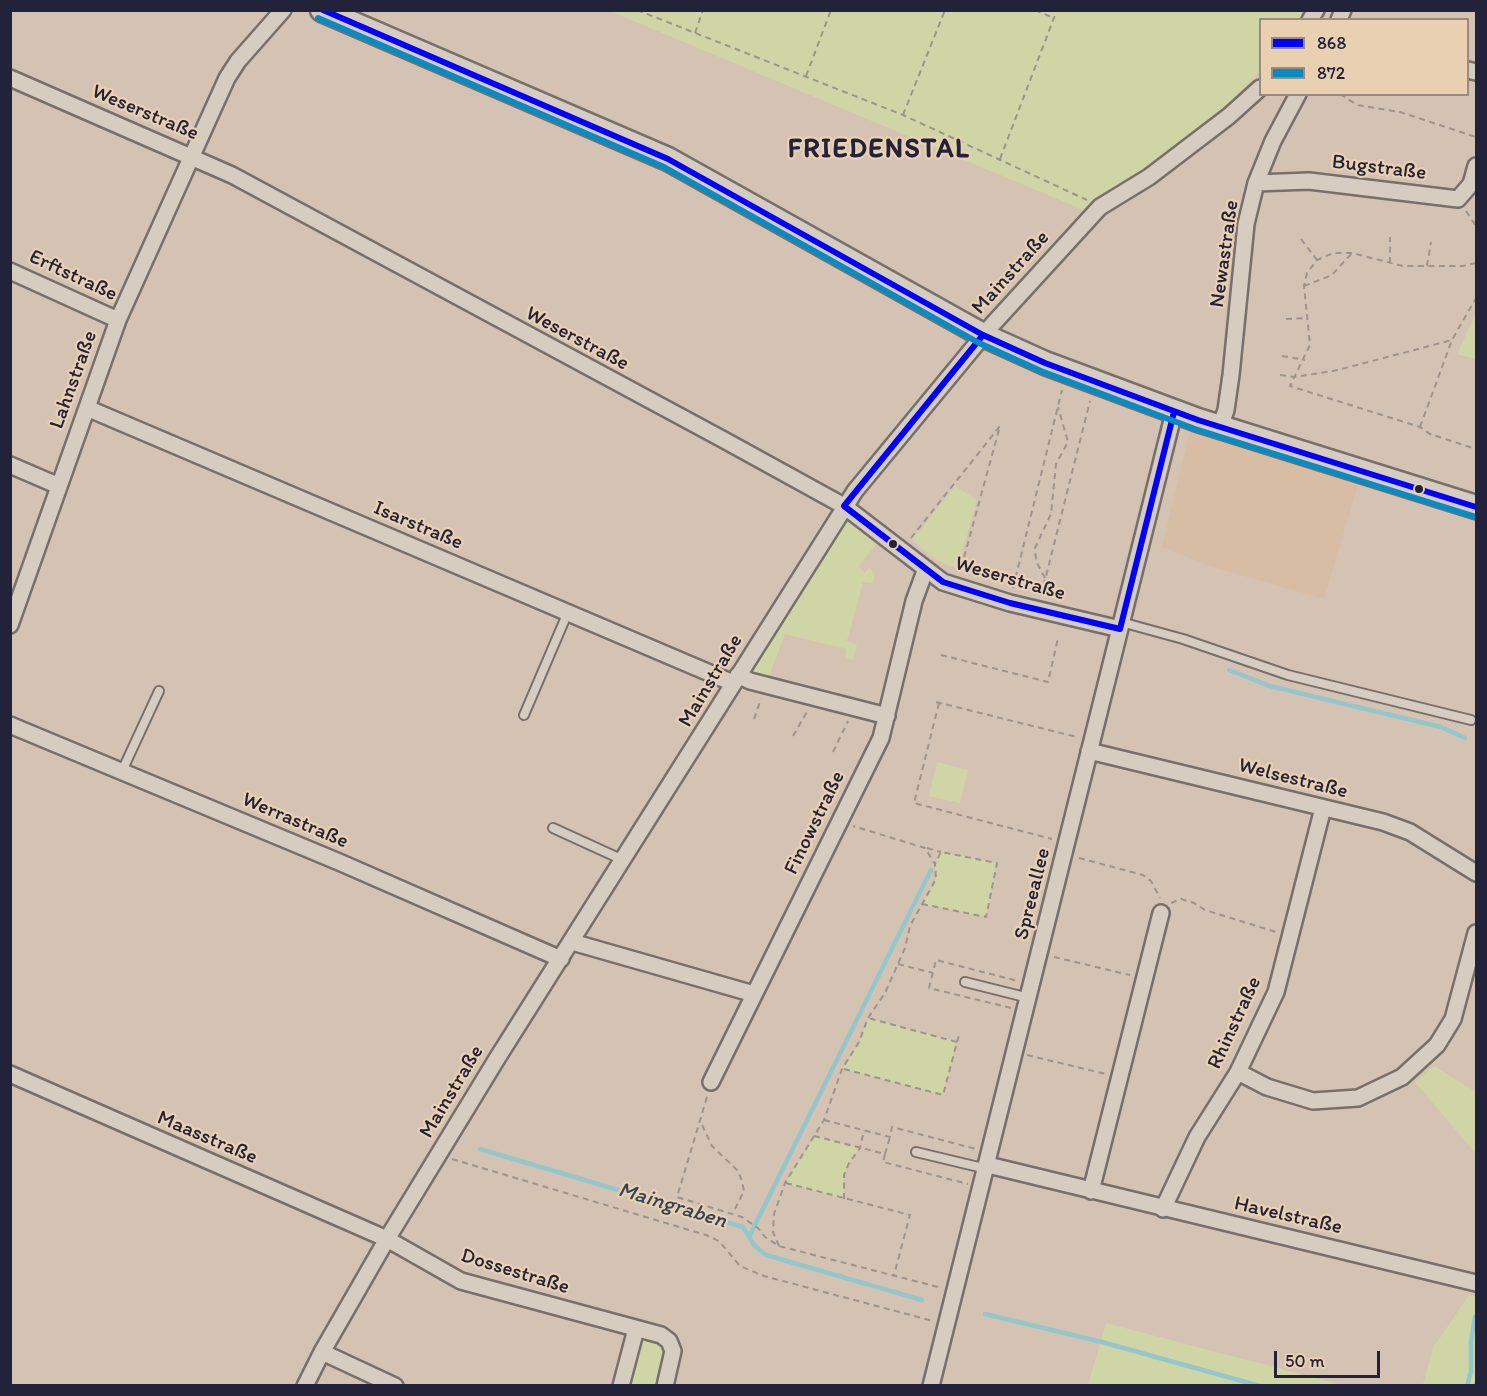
<!DOCTYPE html>
<html>
<head>
<meta charset="utf-8">
<style>
	body { margin:0 }
	#map { position:relative; width:1487px; height:1396px; overflow:hidden; background:#d4c3b2; font-family:Itim,sans-serif }
	canvas { display:block }
	.frame { position:absolute; inset:0; border:12px solid #22223b; pointer-events:none }
	.legend { position:absolute; left:1259px; top:18px; width:210px; height:78px; box-sizing:border-box; background:#e9d0b1; border:2px solid #998a82; margin:0; padding:8px 10px; list-style:none; font-size:18px; color:#22223b }
	.legend li { display:flex; align-items:center; gap:12px; height:30px }
	.legend b { width:30px; border:2px solid #998a82 }
	.scale { position:absolute; left:1274px; top:1351px; width:106px; height:27px; box-sizing:border-box; border:3px solid #22223b; border-top:0; padding-left:8px; font-size:18px; line-height:21px; white-space:nowrap; color:#22223b; -webkit-text-stroke:4px #e9d0b1; paint-order:stroke }
</style>
</head>
<body>
<div id="map">
<canvas width="1487" height="1396"></canvas>
<div class="frame"></div>
<ul class="legend">
<li><b style="height:8px;background:#00f"></b>868</li>
<li><b style="height:8px;background:#088bc2"></b>872</li>
</ul>
<div class="scale">50 m</div>
</div>
<script>
const ctx = document.querySelector('canvas').getContext('2d');
ctx.lineJoin = 'round';
function fillPath(path, color) {
  ctx.fillStyle = color;
  ctx.fill(path, 'evenodd');
}
function shape(rows) {
  const path = new Path2D();
  for (const r of rows) {
    path.moveTo(r[0], r[1]);
    for (let i = 2; i < r.length; i += 2) path.lineTo(r[i], r[i + 1]);
  }
  return path;
}
function stroke(path, color, width, dash) {
  ctx.strokeStyle = color;
  ctx.lineWidth = width;
  ctx.lineCap = dash ? 'butt' : 'round';
  ctx.setLineDash(dash || []);
  ctx.stroke(path);
}
function drawText(font, color, halo, rows, align = 'center') {
  ctx.font = font + ' Itim,sans-serif';
  ctx.lineWidth = 4.5;
  ctx.setLineDash([]);
  ctx.textBaseline = 'middle';
  ctx.strokeStyle = halo;
  ctx.fillStyle = color;
  for (const [text, x, y, turn = 0] of rows) {
    ctx.save();
    ctx.translate(x, y);
    ctx.rotate((+turn || 0) * Math.PI / 180);
    ctx.textAlign = isNaN(turn) ? turn : align;
    if (halo) ctx.strokeText(text, 0, 0);
    ctx.fillText(text, 0, 0);
    ctx.restore();
  }
}
fillPath(shape([
	[1190,432,1358,484,1324,599,1213,567,1162,547]
]), '#d6bda4');
fillPath(shape([
	[610,11,1310,11,1304,19,1260,20,1260,72,1184,146,1086,211],
	[1476,314,1476,359,1457,354],
	[955,486,977,500,958,569,938,561,912,540],
	[847,520,854,520,879,541,858,567,865,573,870,567,875,575,873,583,863,582,847,641,857,644,853,660,845,658,847,649,785,634,768,679,751,675],
	[937,762,968,770,960,803,929,796],
	[941,852,997,863,986,917,922,904,936,879,935,864],
	[868,1018,957,1042,943,1095,843,1069,859,1042],
	[1434,1066,1476,1092,1476,1154,1415,1082],
	[815,1136,860,1148,848,1163,844,1175,844,1199,785,1183],
	[1469,1295,1476,1297,1476,1385,1423,1385,1433,1348],
	[1106,1323,1342,1385,1088,1385],
	[644,1339,660,1344,665,1351,666,1363,660,1385,625,1386,636,1348]
]), '#d0d5a5');
stroke(shape([
	[1229,670,1270,686,1441,727,1465,738],
	[480,1149,743,1227,754,1245,766,1255,922,1300],
	[749,1237,931,870],
	[985,1314,1102,1342,1260,1386],
	[1467,1386,1471,1371,1471,1341,1475,1317]
]), '#94c6cb', 4.5);
const lane = shape([
	[1121,622,1183,639,1288,675,1471,720],
	[524,715,568,612],
	[122,771,159,691],
	[553,828,623,860],
	[965,982,1029,998],
	[916,1152,987,1169]
]);
const street = shape([
	[1310,20,1316,10],
	[1339,20,1343,10],
	[1468,70,1476,72],
	[10,78,232,175,724,440,844,506,943,582,1010,603,1120,629],
	[1256,183,1309,181,1458,199,1471,184,1476,166],
	[10,271,118,320],
	[87,408,733,683],
	[1220,427,1226,410,1231,375,1246,224,1256,183,1273,141,1298,94],
	[10,465,59,486],
	[10,625,118,320,227,78,238,61,283,10],
	[738,675,750,681,887,716],
	[10,725,339,862,561,959],
	[1089,751,1383,822,1410,832,1476,873],
	[572,942,754,994],
	[1238,1072,1267,1087,1313,1101,1358,1098,1402,1077,1437,1045,1453,1019,1476,933],
	[10,1074,387,1239,461,1281,661,1335,669,1341,673,1351,665,1386],
	[711,1082,881,738,914,601,925,571],
	[988,1165,1476,1283],
	[1091,1191,1161,913],
	[1163,1209,1197,1137,1238,1072,1276,992,1323,808],
	[322,1352,395,1386],
	[305,1386,322,1352,387,1239,498,1057,855,491,992,325,1100,207,1149,177,1229,116,1260,88],
	[621,1386,636,1329],
	[931,1386,1174,412]
]);
const secondary = shape([
	[322,10,668,159,983,335,1045,363,1198,420,1476,507]
]);
stroke(lane, '#766f6c', 12);
stroke(street, '#766f6c', 20);
stroke(secondary, '#766f6c', 27);
stroke(shape([
	[637,10,903,115,1087,200],
	[1035,10,1054,18],
	[695,33,703,10],
	[806,76,831,10],
	[1340,94,1357,105,1400,112,1476,137],
	[903,115,945,10],
	[1000,159,1057,10],
	[1466,211,1476,226],
	[1301,239,1317,260],
	[1390,263,1390,237],
	[1476,263,1463,266,1403,266,1352,253,1333,253,1317,260,1307,273,1304,286,1310,345,1290,386,1420,427,1430,434,1476,449],
	[1427,266,1431,242],
	[1304,286,1332,275,1352,253],
	[1286,319,1308,318],
	[1282,356,1305,360],
	[1280,375,1295,377,1338,370,1452,340],
	[1420,427,1452,340,1476,298],
	[911,538,1000,426,960,572],
	[1045,578,1036,561,1035,548,1051,514,1056,464,1068,442,1058,407],
	[1013,588,1062,390],
	[1041,596,1090,401],
	[941,655,1048,682,1058,638],
	[936,702,1077,737],
	[939,703,914,803,1052,839],
	[754,719,761,699],
	[793,736,808,710],
	[833,752,848,721],
	[927,848,941,852],
	[1079,858,1143,875,1151,881,1160,898],
	[1171,903,1181,899,1194,903,1205,910,1276,932],
	[922,904,986,917,997,863,941,852,935,864],
	[1054,957,1130,975],
	[898,964,933,973],
	[1011,1008,929,988,936,960,1018,981],
	[957,1042,959,1035],
	[1027,1055,1106,1074],
	[844,1069,943,1095,957,1042,868,1018],
	[707,1097,677,1197,742,1217,758,1228,765,1237,779,1246,942,1288],
	[824,1120,890,1137,892,1127,976,1149],
	[702,1125,712,1146,738,1171,742,1181,744,1191,733,1213],
	[814,1136,885,1154,883,1162,968,1184],
	[885,1154,890,1137],
	[452,1159,706,1235,719,1241,740,1266,764,1276,933,1321],
	[786,1183,910,1215,894,1275],
	[844,1199,844,1175,849,1163,860,1148,864,1130],
	[779,1246,773,1232,774,1214,785,1183,824,1120,842,1069,859,1042,868,1018,885,993,905,948,910,926,936,879,935,864,925,848,853,826],
	[1475,1386,1476,1382]
]), '#9c948f', 2, [6, 4.5]);
stroke(lane, '#d7ccc0', 8);
stroke(street, '#d7ccc0', 15);
stroke(secondary, '#d7ccc0', 22);
stroke(shape([
	[323,10,668,159,983,335,1045,363,1198,420,1476,507],
	[983,335,844,506,943,582,1010,603,1120,629,1174,412]
]), '#00f', 6);
stroke(shape([
	[318,18,664,167,979,343,1041,371,1195,429,1473,516]
]), '#088bc2', 6);
for (const [x, y, r, color] of [
	[1419,489,5,"#22223b"],
	[893,544,5,"#22223b"]
]) {
  const dot = new Path2D();
  dot.arc(x, y, r, 0, 2 * Math.PI);
  ctx.fillStyle = color;
  ctx.fill(dot);
  stroke(dot, '#e9d0b1', 2);
}
drawText('21px', '#22223b', '#e9d0b1', [
	["Weserstraße",145,113,23],
	["Bugstraße",1379,168,7],
	["Newastraße",1225,254,-82],
	["Mainstraße",1011,273,-48],
	["Erftstraße",73,276,25],
	["Weserstraße",577,339,28],
	["Lahnstraße",74,380,-70],
	["Isarstraße",418,526,23],
	["Weserstraße",1010,579,16],
	["Mainstraße",711,681,-59],
	["Welsestraße",1293,779,14],
	["Werrastraße",295,821,23],
	["Finowstraße",815,823,-64],
	["Spreeallee",1033,894,-76],
	["Rhinstraße",1235,1023,-65],
	["Mainstraße",452,1092,-59],
	["Maasstraße",207,1138,23],
	["Havelstraße",1288,1216,13],
	["Dossestraße",515,1272,17]
]);
drawText('italic 22px', '#33435a', '#e9d0b1', [
	["Maingraben",672,1206,17]
]);
ctx.letterSpacing = '1.5px';
drawText('bold 27px', '#22223b', '#e9d0b1', [
	["FRIEDENSTAL",879,150]
]);
ctx.letterSpacing = '0px';
</script>
</body>
</html>
